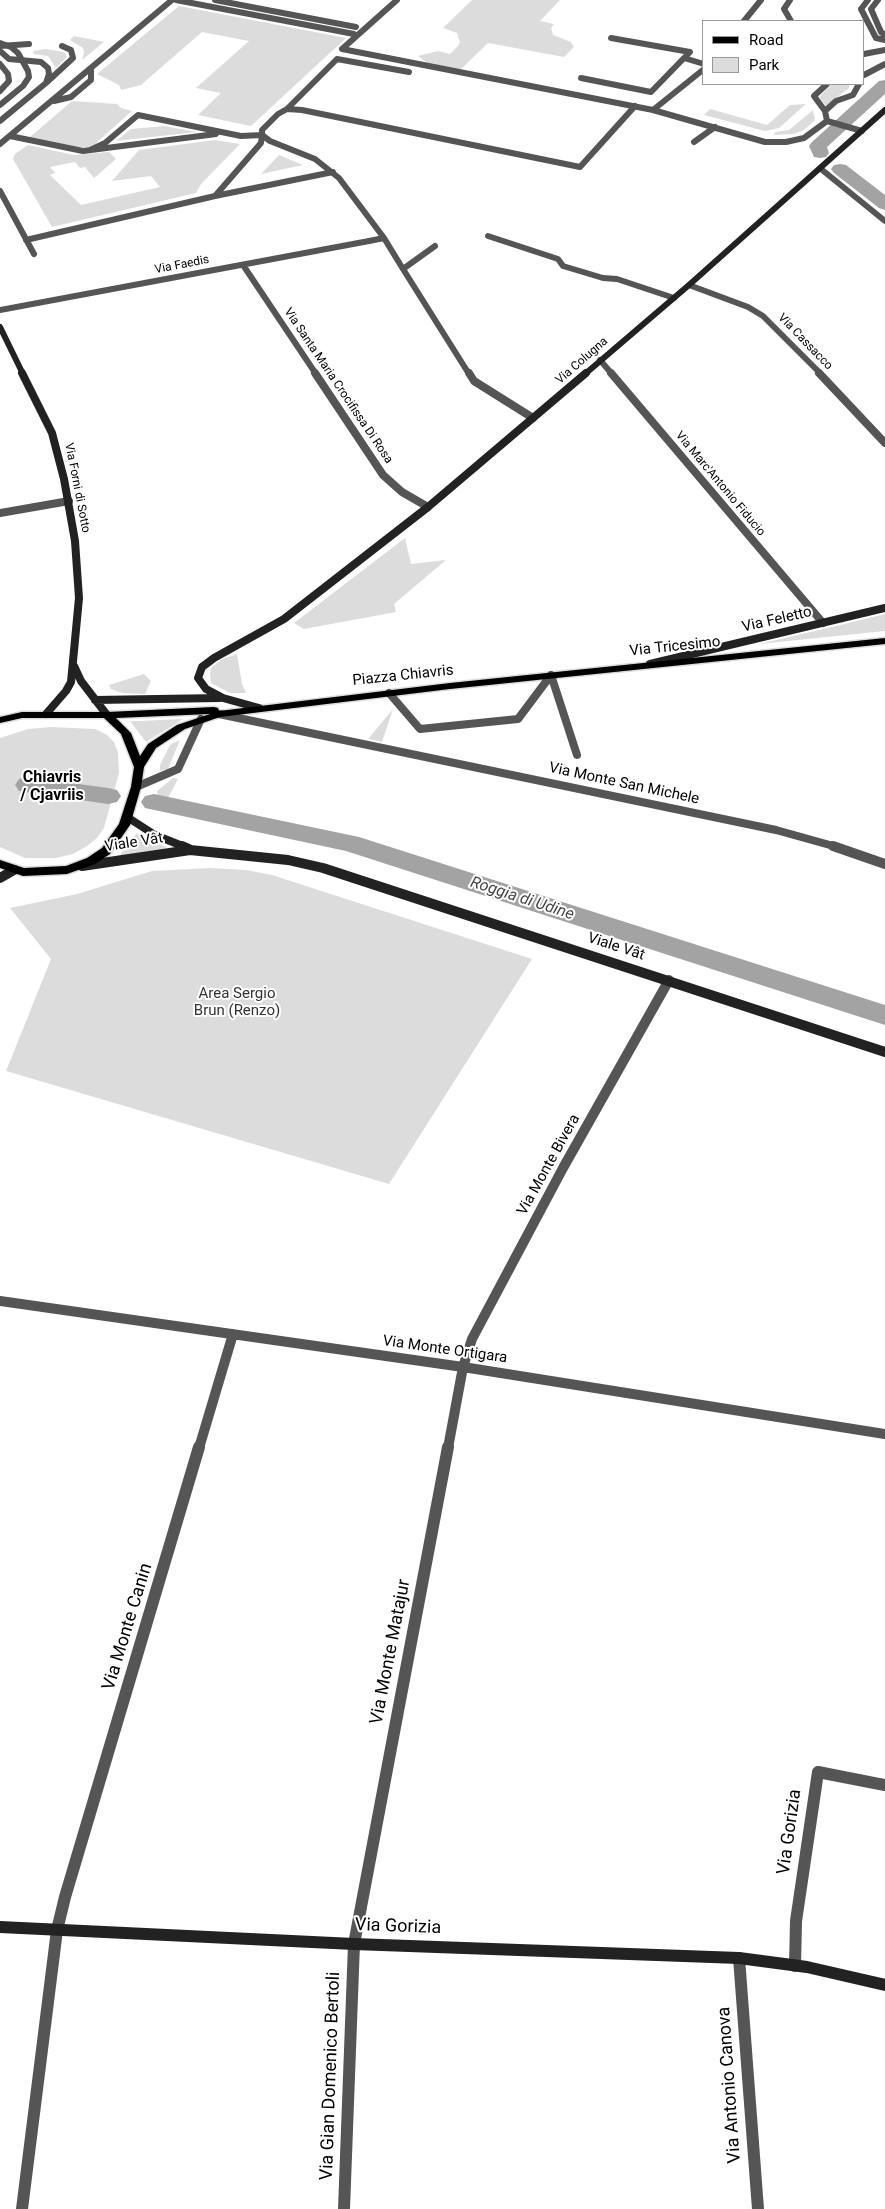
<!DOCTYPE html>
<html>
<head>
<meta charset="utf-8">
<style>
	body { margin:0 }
	#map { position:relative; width:885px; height:2209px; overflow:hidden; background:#fff; font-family:Roboto,sans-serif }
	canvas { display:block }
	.legend { position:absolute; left:702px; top:20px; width:162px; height:65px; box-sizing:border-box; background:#fff; border:1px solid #999; margin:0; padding:6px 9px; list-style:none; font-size:15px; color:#000 }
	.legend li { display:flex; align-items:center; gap:10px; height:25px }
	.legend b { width:25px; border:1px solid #999 }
</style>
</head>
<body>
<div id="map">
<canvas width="885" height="2209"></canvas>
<ul class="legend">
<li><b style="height:6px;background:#000"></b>Road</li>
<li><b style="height:14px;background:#dcdcdc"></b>Park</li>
</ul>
</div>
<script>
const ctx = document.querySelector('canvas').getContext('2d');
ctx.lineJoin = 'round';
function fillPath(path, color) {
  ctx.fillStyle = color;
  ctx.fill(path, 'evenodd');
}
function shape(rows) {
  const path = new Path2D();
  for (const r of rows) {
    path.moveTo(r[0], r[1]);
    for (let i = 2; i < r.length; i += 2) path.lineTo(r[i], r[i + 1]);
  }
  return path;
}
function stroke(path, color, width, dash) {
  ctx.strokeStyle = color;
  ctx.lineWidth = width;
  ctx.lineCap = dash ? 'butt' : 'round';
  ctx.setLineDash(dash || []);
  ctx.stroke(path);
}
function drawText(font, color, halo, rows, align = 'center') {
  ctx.font = font + ' Roboto,sans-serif';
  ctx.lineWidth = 4;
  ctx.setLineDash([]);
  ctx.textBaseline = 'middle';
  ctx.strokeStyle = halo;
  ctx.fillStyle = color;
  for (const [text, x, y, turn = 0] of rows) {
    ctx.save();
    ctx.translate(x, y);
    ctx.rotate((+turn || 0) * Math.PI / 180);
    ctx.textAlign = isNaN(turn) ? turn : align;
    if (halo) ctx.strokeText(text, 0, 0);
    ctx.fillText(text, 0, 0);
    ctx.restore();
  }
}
fillPath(shape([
	[472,0,560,0,540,21,554,24,551,28,553,35,571,42,574,47,564,57,488,43,460,70,429,64,418,56,438,51,450,54,458,46,460,42,457,33,443,28],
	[179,6,346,38,251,126,198,115,221,93,196,88,249,41,202,32,141,85,121,90,119,85,97,74],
	[74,36,104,42,82,60,84,53,83,48,70,40],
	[45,49,64,52,67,57,56,68,48,56,34,54,33,51],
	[832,84,849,84,849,88,826,106,819,97],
	[72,101,117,104,121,108,132,111,95,144,89,147,77,147,30,137],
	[806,104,779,128,765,131,704,115,710,109,767,125,790,105],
	[813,110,815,120,804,130,794,134,774,135,775,132,789,130],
	[164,126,197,132,116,141,131,129],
	[215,140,240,144,201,184,196,193,52,227,13,159,15,154,28,145,74,155,109,152,116,159,94,178,85,167,80,168,75,162,50,167,55,173,50,175,81,205,160,187,151,176,112,181,139,150],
	[279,155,303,165,261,174],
	[405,538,411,564,446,560,394,604,396,612,304,629,294,623],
	[885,614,885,631,759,644,849,623],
	[237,654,242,684,246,693,230,693,211,683,210,674,211,668,222,659],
	[144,674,151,681,145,694,122,693,111,689,109,685],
	[393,709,382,742,368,739],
	[183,719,146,742,130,721,140,721],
	[51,727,95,729,107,735,114,742,118,752,119,773,104,828,97,838,87,846,73,854,56,858,25,858,0,847,0,738,28,729],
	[180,740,168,769,160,771,160,765,170,745],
	[173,778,178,779,167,800,158,798,157,791],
	[137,833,167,848,119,856],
	[210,868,246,870,272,875,532,959,389,1184,6,1071,51,959,10,908,77,894,152,871]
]), '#dcdcdc');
fillPath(shape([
	[885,80,885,94,827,147,829,153,826,157,820,158,814,157,809,146,812,142,879,81,885,80],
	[840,164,846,165,885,195,885,210,879,208,834,173,831,169,834,165,840,164],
	[28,777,108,788,117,790,121,796,117,802,108,804,19,791,15,785,19,779,28,777],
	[154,794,359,837,885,1005,885,1025,346,851,145,808,141,802,145,796,154,794]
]), '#a3a3a3');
const primary = shape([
	[885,638,885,644,450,689,220,717,185,729,156,748,144,767,141,787,130,825,110,854,95,864,67,874,23,876,0,868,0,860,24,868,66,866,87,858,102,848,119,824,131,787,134,767,121,734,104,718,22,718,0,723,0,717,22,712,107,712,214,707,218,708,219,711,450,683,885,638],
	[210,714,177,725,148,744,140,756,131,733,116,718,210,714]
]);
stroke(primary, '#dbdbdb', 3);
stroke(shape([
	[176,0,354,34],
	[397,0,342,49,653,110,765,142,786,142,804,138,827,121,862,131],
	[790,0,784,9,791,21],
	[868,0,861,9,876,38,885,40],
	[878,0,871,9,881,32,885,35],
	[744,21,761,0],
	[611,38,690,52,684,58],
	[0,46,29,44],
	[0,51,9,59,41,62,48,68,49,74,46,83,0,121],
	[864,54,885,50],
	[0,64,8,74,9,81,0,91],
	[864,75,885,64],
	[581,78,651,92,684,58,704,64],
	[46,83,73,58,71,50,62,46],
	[54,101,71,97,91,80,91,68],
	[287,109,302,110,580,167,635,106],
	[653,110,704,69],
	[825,111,814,96,827,84],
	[827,121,825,111,836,101,853,95,859,84],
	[10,136,83,151,216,134],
	[694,142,715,127],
	[0,144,172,0],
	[90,150,105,143,138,115,241,136,262,135,261,143,215,196,333,172],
	[0,191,34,254],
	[488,236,558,259,563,266,603,278,617,279,674,298],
	[384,238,403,269],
	[26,240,215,196],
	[369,241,384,238,339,178,315,159,270,141,262,135,262,130,278,114,287,109,337,59,409,72],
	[435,246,403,269,469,374]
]), '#555', 6);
stroke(shape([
	[469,373,474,381,533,418],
	[551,675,577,755],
	[389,693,420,729,518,719,551,675],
	[136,787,178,769,201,719]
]), '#555', 8);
stroke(shape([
	[795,1966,796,1921,818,1772,885,1785]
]), '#555', 12);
stroke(shape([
	[215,0,356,27],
	[821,169,885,221],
	[243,265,316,374],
	[689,285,748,307,763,316,821,374],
	[0,310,369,241],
	[600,360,612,374]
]), '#555', 6);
stroke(shape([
	[315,373,383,475,402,492,428,507],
	[611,373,823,623],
	[819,373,885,443],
	[0,513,69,501],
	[219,714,776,830,837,847]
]), '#555', 8);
stroke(shape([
	[833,846,885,864],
	[0,1301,463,1367,885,1434],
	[199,1448,233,1334],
	[448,1448,463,1367,472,1339,563,1168,669,980]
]), '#555', 10);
stroke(shape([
	[739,1958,758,2209],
	[22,2209,57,1930,65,1897,199,1447],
	[344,2209,354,1944,448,1447]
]), '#555', 12);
stroke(shape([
	[0,327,23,374],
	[585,374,689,285,885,110]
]), '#222', 6);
stroke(shape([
	[22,373,52,433,64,479,75,541,79,598,71,682,66,691,46,714],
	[650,664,885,608],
	[74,666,81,681,107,715],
	[95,700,220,698],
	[259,708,223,698,206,689,198,678,202,667,214,658,284,619,428,507,586,373],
	[127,817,155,835,185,847]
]), '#222', 8);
stroke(shape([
	[182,846,189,849],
	[82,866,190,850,288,860,323,868,885,1052],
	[0,878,14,870]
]), '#222', 10);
stroke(shape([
	[0,1927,354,1944,739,1958,807,1967,885,1985]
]), '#222', 12);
fillPath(primary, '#000');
stroke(shape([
	[0,43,11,47,18,53,28,71,29,77,23,86,0,105]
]), '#555', 6);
drawText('12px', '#000', '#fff', [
	["Via Faedis",182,265,-11],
	["Via Cassacco",805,342,46],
	["Via Colugna",582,361,-41],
	["Via Santa Maria Crocifissa Di Rosa",338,386,56],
	["Via Marc'Antonio Fiducio",720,484,50],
	["Via Forni di Sotto",77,488,79]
]);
drawText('15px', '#000', '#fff', [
	["Via Feletto",777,620,-13],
	["Via Tricesimo",675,647,-6],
	["Piazza Chiavris",403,676,-6],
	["Via Monte San Michele",624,784,12],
	["Viale Vât",134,843,-9],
	["Viale Vât",616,947,18],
	["Via Monte Bivera",549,1165,-61],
	["Via Monte Ortigara",445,1350,8]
]);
drawText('15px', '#333', '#fff', [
	["Area Sergio",237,994],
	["Brun (Renzo)",237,1011]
]);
drawText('bold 16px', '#000', '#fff', [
	["Chiavris",52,778],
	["/ Cjavriis",52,796]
]);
drawText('italic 16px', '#444', '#fff', [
	["Roggia di Udine",522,899,18]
]);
drawText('18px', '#000', '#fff', [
	["Via Monte Canin",128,1627,-73],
	["Via Monte Matajur",391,1652,-79],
	["Via Gorizia",790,1832,-82],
	["Via Gorizia",398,1927,2],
	["Via Gian Domenico Bertoli",331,2076,-88],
	["Via Antonio Canova",730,2085,-94]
]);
</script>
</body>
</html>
